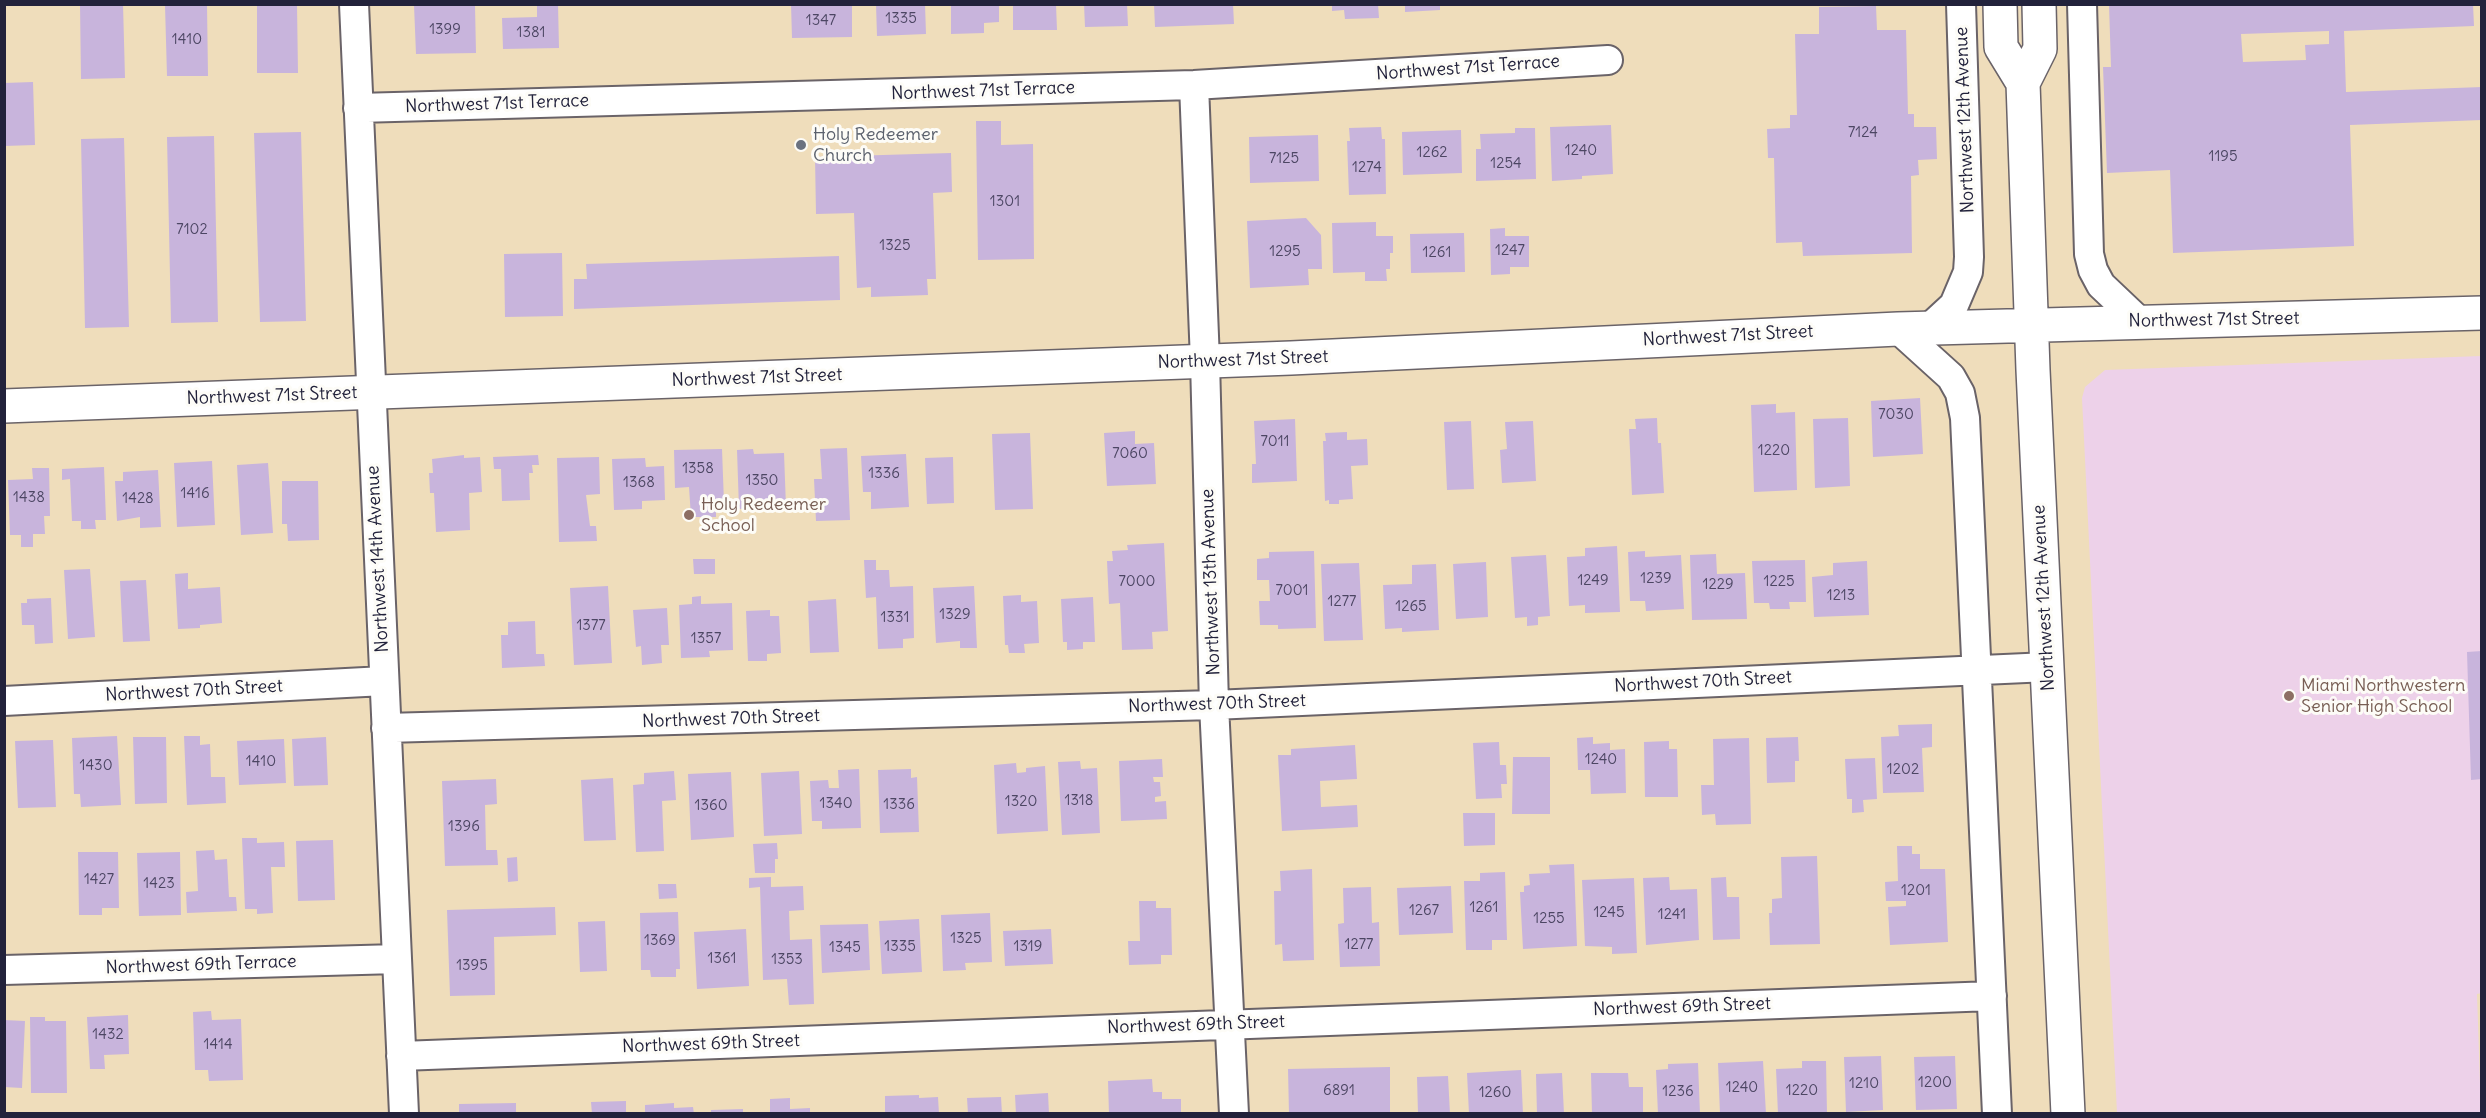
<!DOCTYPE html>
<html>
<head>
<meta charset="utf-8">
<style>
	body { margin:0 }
	#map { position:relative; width:2486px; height:1118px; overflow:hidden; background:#efddbb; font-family:Delius,sans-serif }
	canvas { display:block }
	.frame { position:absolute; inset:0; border:6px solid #22223b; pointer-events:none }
</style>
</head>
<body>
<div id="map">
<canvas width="2486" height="1118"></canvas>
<div class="frame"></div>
</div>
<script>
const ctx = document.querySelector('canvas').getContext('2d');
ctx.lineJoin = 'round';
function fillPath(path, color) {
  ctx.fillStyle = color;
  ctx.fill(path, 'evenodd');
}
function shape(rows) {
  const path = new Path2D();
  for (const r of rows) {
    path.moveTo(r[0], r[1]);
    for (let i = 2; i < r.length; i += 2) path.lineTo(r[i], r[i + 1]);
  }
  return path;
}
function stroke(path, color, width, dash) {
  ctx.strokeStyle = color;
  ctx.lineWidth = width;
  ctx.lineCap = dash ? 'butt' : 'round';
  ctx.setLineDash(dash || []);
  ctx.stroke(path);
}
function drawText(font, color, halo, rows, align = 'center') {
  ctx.font = font + ' Delius,sans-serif';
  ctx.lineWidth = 6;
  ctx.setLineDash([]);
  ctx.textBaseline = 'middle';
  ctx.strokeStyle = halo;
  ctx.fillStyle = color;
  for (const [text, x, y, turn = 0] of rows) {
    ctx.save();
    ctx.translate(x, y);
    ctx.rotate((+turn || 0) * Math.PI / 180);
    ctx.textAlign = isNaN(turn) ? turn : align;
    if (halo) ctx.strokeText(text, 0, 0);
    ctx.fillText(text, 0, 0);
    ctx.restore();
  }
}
fillPath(shape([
	[2481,356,2482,993,2477,994,2481,1113,2117,1113,2082,398,2085,387,2105,370]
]), '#edd1e9');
fillPath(shape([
	[80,4,123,4,125,78,81,79],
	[447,4,447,6,475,6,476,53,416,54,414,5],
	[537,4,558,4,559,48,503,49,502,18,537,17],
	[791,4,852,4,852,37,792,38],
	[876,4,925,4,926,34,877,36],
	[951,4,999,4,999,22,984,23,984,33,951,34],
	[1013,4,1056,4,1057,30,1013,30],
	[1084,4,1127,4,1128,26,1085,27],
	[1154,4,1233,4,1234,24,1155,27],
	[1332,4,1378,4,1379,18,1345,19,1344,10,1332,11],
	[1405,4,1440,4,1440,10,1405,12],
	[2109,4,2473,4,2474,26,2344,31,2346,92,2482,87,2482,120,2350,125,2354,246,2173,253,2170,170,2107,173,2103,67,2111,67],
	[2329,31,2329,44,2305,45,2306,60,2243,62,2241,34],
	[165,5,207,5,208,76,167,76],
	[257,5,297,5,298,73,257,73],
	[1876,6,1877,30,1906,30,1908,114,1914,114,1914,127,1936,127,1937,159,1918,160,1919,175,1911,176,1912,253,1803,256,1802,242,1776,243,1774,158,1768,158,1767,129,1790,128,1790,115,1797,115,1795,34,1819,34,1819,7],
	[33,82,35,145,4,146,4,83],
	[976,121,1001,121,1001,145,1033,144,1034,259,978,260],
	[1611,125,1613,174,1582,176,1582,179,1552,181,1550,127],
	[1381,127,1382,139,1385,139,1386,194,1349,195,1347,141,1350,141,1349,128],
	[1515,128,1535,128,1536,179,1476,181,1476,149,1481,149,1480,134,1515,133],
	[1461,130,1462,173,1403,175,1402,132],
	[301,132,306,321,260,322,254,133],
	[1318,135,1319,181,1250,183,1249,137],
	[214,136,218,322,171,323,167,137],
	[124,138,129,327,85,328,81,139],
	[951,153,952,192,933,193,936,279,927,279,928,295,871,297,871,287,857,288,854,213,816,214,815,157],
	[1306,218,1321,235,1322,269,1308,269,1309,285,1250,288,1247,221],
	[1376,222,1376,236,1393,236,1393,253,1390,253,1390,269,1386,269,1387,281,1365,281,1365,272,1333,273,1332,223],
	[1505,228,1505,236,1529,236,1529,267,1510,267,1510,274,1491,275,1490,229],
	[1464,233,1465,272,1411,273,1410,234],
	[562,253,563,316,505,317,504,254],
	[839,256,840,300,574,309,574,279,587,279,586,264],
	[1920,398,1923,454,1873,457,1871,401],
	[1776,404,1776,413,1795,412,1797,490,1754,492,1751,405],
	[1657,418,1658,443,1661,443,1664,493,1632,495,1629,429,1636,429,1635,419],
	[1848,418,1850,486,1815,488,1813,419],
	[1295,419,1297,481,1252,483,1252,464,1256,464,1254,421],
	[1471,421,1474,489,1447,490,1444,422],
	[1533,421,1536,481,1502,483,1500,450,1507,449,1505,422],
	[1135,431,1135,444,1154,443,1156,484,1107,486,1104,433],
	[1347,432,1347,440,1367,439,1368,465,1351,466,1353,499,1339,500,1339,504,1329,504,1329,500,1325,501,1323,441,1326,441,1325,433],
	[1030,433,1033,509,995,510,992,434],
	[847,448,850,520,816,521,814,479,822,479,820,449],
	[722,449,724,503,716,504,716,517,691,517,689,487,675,488,674,450],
	[753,449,754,454,784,453,786,507,739,509,737,450],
	[906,454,909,507,871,509,871,492,863,492,861,456],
	[464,455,464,458,480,457,482,492,469,493,470,530,436,532,434,493,430,493,429,473,433,473,432,459],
	[538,455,539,465,532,465,533,473,529,473,530,500,502,501,501,469,494,469,493,457],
	[599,457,600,494,586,495,590,526,596,526,597,541,559,542,557,458],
	[953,457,954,503,927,504,925,458],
	[645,458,646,467,664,466,665,500,642,501,642,509,614,510,612,459],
	[212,461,215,525,177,527,174,463],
	[268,463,273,533,241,535,237,465],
	[104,467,106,520,95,520,96,529,81,529,81,521,72,521,70,479,62,480,62,469],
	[32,468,49,468,50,516,44,516,45,534,33,534,33,547,21,547,21,535,10,535,8,480,33,479],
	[158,470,161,527,140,528,140,517,117,521,115,481,123,481,123,472],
	[282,481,318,481,319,540,288,541,287,524,282,524],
	[1164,543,1168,631,1152,632,1153,649,1122,650,1120,603,1109,604,1107,561,1113,561,1112,551,1128,550,1127,545],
	[1617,546,1620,612,1585,613,1585,605,1569,606,1567,557,1585,556,1585,548],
	[1314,551,1316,628,1278,629,1278,625,1260,625,1259,601,1270,601,1269,580,1257,580,1257,559,1269,558,1269,552],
	[1645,551,1645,557,1681,555,1684,609,1646,611,1645,601,1630,601,1628,552],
	[1716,554,1717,574,1745,573,1747,619,1692,620,1690,555],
	[1546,555,1550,616,1538,617,1538,625,1527,626,1527,617,1515,618,1511,557],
	[693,559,715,559,715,574,694,574],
	[864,560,876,560,876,570,889,570,890,587,913,586,914,638,903,639,903,648,878,649,876,597,866,598],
	[1805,560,1806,602,1789,602,1790,609,1770,609,1769,603,1754,603,1752,561],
	[1867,561,1869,615,1814,617,1812,577,1833,575,1833,563],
	[1486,562,1488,617,1456,619,1453,564],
	[1359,563,1363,640,1324,641,1321,564],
	[1436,564,1439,630,1402,632,1402,628,1385,629,1383,585,1412,584,1412,565],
	[90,569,95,637,68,639,64,570],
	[188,573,188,589,220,587,222,623,200,625,200,628,178,629,175,574],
	[146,580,150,641,123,642,120,581],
	[608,586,612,663,574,665,570,588],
	[974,586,977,648,960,648,960,641,936,643,933,588],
	[1021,595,1021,602,1037,601,1039,643,1024,644,1025,653,1009,653,1008,645,1005,645,1003,596],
	[701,596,701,604,732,603,733,650,709,651,710,657,681,658,679,605,692,604,692,597],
	[1093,597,1095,642,1083,642,1083,649,1067,650,1067,642,1063,642,1061,599],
	[51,598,53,643,35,644,34,625,22,625,21,603,27,603,27,599],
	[836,599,839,652,810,653,808,601],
	[667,608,669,645,661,645,662,663,642,665,641,646,636,647,633,610],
	[770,610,770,616,779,616,781,653,767,654,767,661,748,661,746,611],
	[535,621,536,654,544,654,545,666,502,668,501,635,508,635,508,622],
	[2482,651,2482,779,2471,780,2467,652],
	[1932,724,1932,747,1922,748,1924,792,1883,793,1881,737,1899,736,1898,725],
	[117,736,121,805,81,807,80,794,74,794,72,738],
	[184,736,200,736,200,745,210,744,211,777,225,777,226,803,187,805],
	[133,737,166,737,167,803,135,804],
	[326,737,328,785,294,786,292,739],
	[1593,737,1593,744,1610,743,1610,750,1625,749,1626,793,1591,794,1590,770,1578,770,1577,738],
	[1798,737,1799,761,1795,761,1795,782,1767,783,1766,738],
	[1749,738,1751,824,1716,825,1715,814,1702,815,1701,785,1714,785,1713,739],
	[284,739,286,783,239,785,237,741],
	[53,740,56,807,18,808,15,741],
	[1669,741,1669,749,1677,749,1678,797,1645,797,1644,742],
	[1499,742,1500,765,1506,765,1507,784,1501,784,1502,798,1476,799,1473,743],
	[1355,745,1357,779,1320,781,1321,807,1357,805,1358,827,1282,831,1278,755,1291,755,1291,749],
	[1513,757,1550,757,1550,814,1512,814],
	[1875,758,1877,799,1863,800,1864,812,1852,813,1852,799,1847,799,1845,759],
	[1162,759,1163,777,1153,777,1154,782,1160,782,1161,796,1155,797,1155,802,1166,801,1167,819,1121,821,1119,761],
	[1080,761,1081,769,1097,768,1100,833,1062,835,1058,762],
	[1016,763,1017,773,1026,772,1026,768,1045,766,1048,831,997,834,994,765],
	[859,769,861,828,822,829,822,821,812,821,810,781,828,780,829,788,839,788,838,770],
	[911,769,911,778,917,777,919,832,880,833,878,770],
	[674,771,676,800,662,801,664,851,636,852,633,785,644,784,644,773],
	[799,771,802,834,764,836,761,773],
	[731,772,734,837,691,840,688,774],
	[613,778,616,840,584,841,581,780],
	[496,779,497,804,485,805,486,850,497,850,498,865,445,866,442,781],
	[1463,813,1495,813,1495,845,1464,846],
	[242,838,257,838,257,843,284,842,285,867,271,867,273,913,257,914,257,909,245,909],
	[333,840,335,900,298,901,296,841],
	[777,843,778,859,775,859,775,873,755,873,753,844],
	[1897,846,1912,846,1912,854,1920,854,1920,869,1945,869,1948,942,1890,945,1888,907,1906,906,1906,901,1886,901,1885,882,1898,881],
	[214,850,215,860,227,859,229,897,236,897,237,911,187,913,186,892,198,891,196,851],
	[78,852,118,852,119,908,102,908,102,915,79,915],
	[180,852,181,915,139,916,137,853],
	[1817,856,1820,944,1770,945,1769,913,1772,913,1772,899,1782,898,1781,857],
	[517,857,518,881,508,882,507,858],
	[1574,864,1577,946,1523,949,1520,892,1524,892,1524,886,1530,885,1529,874,1550,873,1549,865],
	[1312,869,1314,960,1283,961,1282,944,1275,945,1274,891,1281,891,1280,871],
	[1505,872,1507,940,1492,940,1492,950,1466,950,1464,881,1480,881,1480,873],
	[771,877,771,887,803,886,804,910,789,911,790,940,812,939,814,1004,789,1005,787,979,763,980,760,887,749,888,749,878],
	[1669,877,1670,890,1697,889,1699,940,1646,945,1643,878],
	[1726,877,1727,897,1739,897,1740,939,1713,940,1711,878],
	[1634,878,1637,953,1612,954,1612,947,1585,946,1582,880],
	[658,884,676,884,677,898,659,899],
	[1451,886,1453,933,1399,935,1397,888],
	[1371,887,1372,923,1379,922,1380,966,1340,967,1338,924,1344,923,1343,888],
	[1139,901,1156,901,1156,908,1171,908,1172,955,1161,955,1161,964,1129,965,1128,941,1140,941],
	[555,907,556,935,494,937,495,995,450,996,447,910],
	[678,912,680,969,676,969,676,977,651,977,650,970,641,970,640,913],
	[990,913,992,962,965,963,966,970,943,971,941,915],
	[919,919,922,972,882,974,879,921],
	[605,921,607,971,580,972,578,922],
	[868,924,870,970,822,973,820,925],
	[746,929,749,986,697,989,694,932],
	[1051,929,1053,964,1005,966,1003,931],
	[211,1011,212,1020,241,1019,243,1080,209,1081,208,1070,195,1070,193,1012],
	[128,1015,129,1054,104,1055,105,1069,90,1069,87,1017],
	[30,1017,45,1017,45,1021,66,1021,67,1093,31,1093],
	[4,1020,25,1021,22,1088,4,1087],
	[1881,1056,1883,1110,1846,1112,1844,1057],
	[1955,1056,1957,1109,1916,1110,1914,1057],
	[1763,1061,1766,1114,1720,1114,1718,1063],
	[1802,1061,1826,1061,1827,1114,1778,1114,1776,1069,1802,1068],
	[1698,1063,1700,1114,1658,1114,1656,1070,1668,1069,1668,1064],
	[1390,1067,1390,1114,1289,1114,1288,1069],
	[1521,1070,1523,1114,1469,1114,1467,1073],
	[1562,1073,1564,1114,1537,1114,1536,1074],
	[1591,1073,1628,1073,1629,1087,1643,1087,1643,1114,1592,1114],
	[1448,1076,1450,1114,1418,1114,1417,1077],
	[1152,1079,1153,1092,1162,1092,1162,1099,1181,1099,1181,1114,1109,1114,1108,1081],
	[1048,1093,1049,1114,1016,1114,1015,1095],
	[919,1095,919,1098,938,1097,939,1114,885,1114,885,1096],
	[1001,1097,1002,1114,968,1114,967,1098],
	[790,1098,790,1109,810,1108,810,1114,770,1114,770,1099],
	[626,1101,626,1114,592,1114,591,1102],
	[516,1103,516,1114,459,1114,459,1104],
	[674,1103,674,1108,693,1107,694,1114,645,1114,645,1105],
	[743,1109,743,1114,711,1114,711,1110]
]), '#c8b4dc');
const street = shape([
	[354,4,404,1114],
	[2082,4,2089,254,2093,270,2101,285,2139,321],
	[1194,85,1205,361,1214,705,1234,1114],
	[358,108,1194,85,1608,60],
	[1898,329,1951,377,1960,393,1965,418,1997,1114],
	[1928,329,1954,305,1968,272,1969,257,1961,4],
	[4,701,384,681],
	[386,728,1214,705,2048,667],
	[4,970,397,959],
	[401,1056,1992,996]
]);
const secondary = shape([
	[2000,4,2001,47,2023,83,2033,370,2068,1114],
	[2023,83,2040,49,2039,4],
	[4,406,1291,358,1898,329,2482,313]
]);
stroke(street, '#6a6368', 32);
stroke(secondary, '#6a6368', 36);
stroke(street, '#fff', 28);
stroke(secondary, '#fff', 33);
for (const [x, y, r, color] of [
	[801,145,6,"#6b7280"],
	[689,515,6,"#8d6e63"],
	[2289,696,6,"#8d6e63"]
]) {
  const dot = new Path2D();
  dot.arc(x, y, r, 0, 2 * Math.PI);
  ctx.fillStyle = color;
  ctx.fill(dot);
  stroke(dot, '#fdfcf7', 2);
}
drawText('15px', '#4c4663', null, [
	["1335",901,19],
	["1347",821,21],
	["1399",445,30],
	["1381",531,33],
	["1410",187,40],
	["7124",1863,133],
	["1240",1581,151],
	["1262",1432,153],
	["1195",2223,157],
	["7125",1284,159],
	["1254",1506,164],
	["1274",1367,168],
	["1301",1005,202],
	["7102",192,230],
	["1325",895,246],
	["1247",1510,251],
	["1295",1285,252],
	["1261",1437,253],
	["7030",1896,415],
	["7011",1275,442],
	["1220",1774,451],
	["7060",1130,454],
	["1358",698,469],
	["1336",884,474],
	["1350",762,481],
	["1368",639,483],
	["1416",195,494],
	["1438",29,498],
	["1428",138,499],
	["1239",1656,579],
	["1249",1593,581],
	["7000",1137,582],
	["1225",1779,582],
	["1229",1718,585],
	["7001",1292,591],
	["1213",1841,596],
	["1277",1342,602],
	["1265",1411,607],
	["1329",955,615],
	["1331",895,618],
	["1377",591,626],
	["1357",706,639],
	["1240",1601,760],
	["1410",261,762],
	["1430",96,766],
	["1202",1903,770],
	["1318",1079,801],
	["1320",1021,802],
	["1340",836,804],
	["1336",899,805],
	["1360",711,806],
	["1396",464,827],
	["1427",99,880],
	["1423",159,884],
	["1201",1916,891],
	["1261",1484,908],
	["1267",1424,911],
	["1245",1609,913],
	["1241",1672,915],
	["1255",1549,919],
	["1325",966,939],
	["1369",660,941],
	["1277",1359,945],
	["1335",900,947],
	["1319",1028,947],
	["1345",845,948],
	["1361",722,959],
	["1353",787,960],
	["1395",472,966],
	["1432",108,1035],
	["1414",218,1045],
	["1200",1935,1083],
	["1210",1864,1084],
	["1240",1742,1088],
	["6891",1339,1091],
	["1220",1802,1091],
	["1236",1678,1092],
	["1260",1495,1093]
]);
drawText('18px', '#22223b', '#fdfcf7', [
	["Northwest 71st Terrace",1468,68,-4],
	["Northwest 71st Terrace",983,91,-2],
	["Northwest 71st Terrace",497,104,-2],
	["Northwest 12th Avenue",1965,120,-92],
	["Northwest 71st Street",2214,320,-1],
	["Northwest 71st Street",1728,336,-3],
	["Northwest 71st Street",1243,360,-2],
	["Northwest 71st Street",757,378,-2],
	["Northwest 71st Street",272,396,-2],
	["Northwest 14th Avenue",378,559,-93],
	["Northwest 13th Avenue",1211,582,-92],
	["Northwest 12th Avenue",2044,598,-93],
	["Northwest 70th Street",1703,682,-3],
	["Northwest 70th Street",194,691,-3],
	["Northwest 70th Street",1217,704,-2],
	["Northwest 70th Street",731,719,-2],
	["Northwest 69th Terrace",201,965,-2],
	["Northwest 69th Street",1682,1007,-2],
	["Northwest 69th Street",1196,1025,-2],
	["Northwest 69th Street",711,1044,-2]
]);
drawText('18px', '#5b616d', '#fdfcf7', [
	["Holy Redeemer",813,135],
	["Church",813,156]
], 'left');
drawText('18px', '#785e54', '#fdfcf7', [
	["Holy Redeemer",701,505],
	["School",701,526],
	["Miami Northwestern",2301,686],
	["Senior High School",2301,707]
], 'left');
</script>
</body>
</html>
